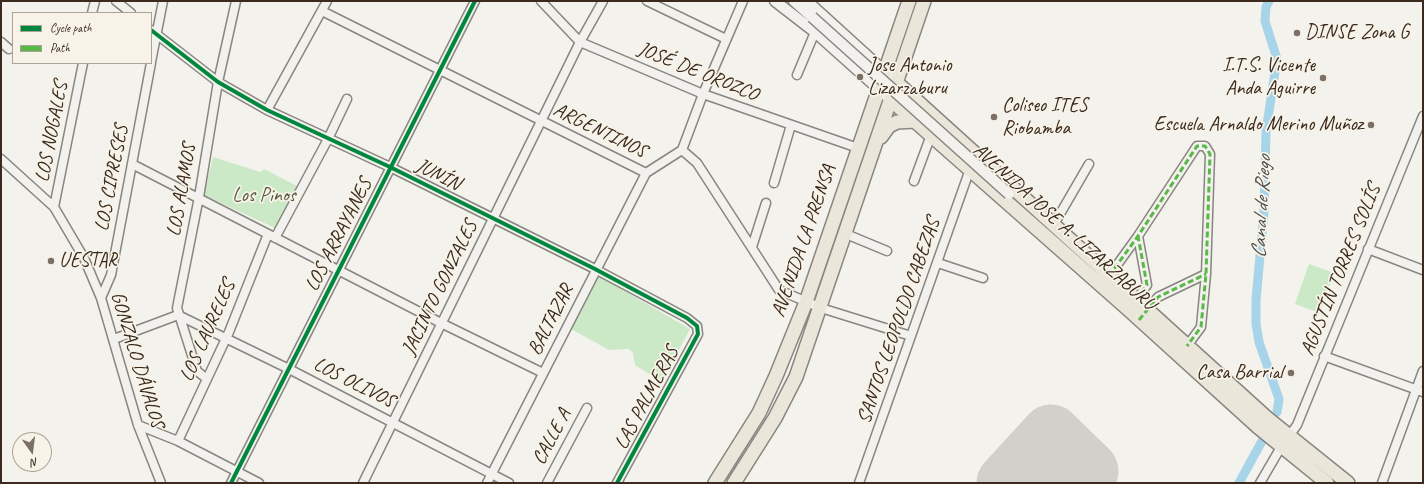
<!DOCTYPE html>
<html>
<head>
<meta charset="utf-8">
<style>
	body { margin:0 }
	#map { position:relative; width:1424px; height:484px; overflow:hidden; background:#f4f2ec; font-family:Caveat,sans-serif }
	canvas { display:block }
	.frame { position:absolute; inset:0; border:2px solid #3b2a1e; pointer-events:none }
	.legend { position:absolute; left:12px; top:12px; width:140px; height:52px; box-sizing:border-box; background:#f7f3e8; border:1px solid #aca397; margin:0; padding:5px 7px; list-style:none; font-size:12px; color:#3b2a1e }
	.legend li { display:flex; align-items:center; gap:8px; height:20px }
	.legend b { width:20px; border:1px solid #aca397 }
	.north { position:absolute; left:12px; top:432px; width:40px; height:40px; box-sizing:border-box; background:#f7f3e8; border:1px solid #aca397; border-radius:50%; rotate:166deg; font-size:11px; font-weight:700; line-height:16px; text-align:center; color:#3b2a1e }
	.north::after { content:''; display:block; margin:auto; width:14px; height:18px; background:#7c7066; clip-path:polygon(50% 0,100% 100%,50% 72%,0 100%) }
</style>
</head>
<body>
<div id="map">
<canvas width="1424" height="484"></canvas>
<div class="frame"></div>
<ul class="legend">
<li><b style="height:5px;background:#00873e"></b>Cycle path</li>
<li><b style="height:5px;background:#58b947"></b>Path</li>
</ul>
<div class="north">N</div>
</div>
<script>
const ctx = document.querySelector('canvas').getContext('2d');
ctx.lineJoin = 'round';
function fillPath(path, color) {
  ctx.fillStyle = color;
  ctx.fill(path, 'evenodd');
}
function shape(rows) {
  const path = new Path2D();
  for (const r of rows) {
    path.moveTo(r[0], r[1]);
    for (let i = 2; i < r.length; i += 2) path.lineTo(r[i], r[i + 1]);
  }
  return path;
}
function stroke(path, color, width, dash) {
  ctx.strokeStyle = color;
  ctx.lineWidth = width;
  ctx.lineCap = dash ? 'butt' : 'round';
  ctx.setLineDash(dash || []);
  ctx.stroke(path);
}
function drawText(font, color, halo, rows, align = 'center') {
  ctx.font = font + ' Caveat,sans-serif';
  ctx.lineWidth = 3.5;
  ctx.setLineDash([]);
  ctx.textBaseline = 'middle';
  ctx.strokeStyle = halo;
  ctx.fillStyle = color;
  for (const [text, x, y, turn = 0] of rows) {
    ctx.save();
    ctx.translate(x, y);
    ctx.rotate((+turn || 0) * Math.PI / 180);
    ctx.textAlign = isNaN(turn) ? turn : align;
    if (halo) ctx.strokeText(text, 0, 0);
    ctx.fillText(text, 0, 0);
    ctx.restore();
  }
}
fillPath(shape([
	[213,157,260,172,264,169,297,186,275,228,204,195],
	[1309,264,1334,273,1320,313,1295,304],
	[597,275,690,329,662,382,635,365,633,353,629,349,609,350,571,329]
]), '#cbe9c6');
stroke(shape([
	[1269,1,1266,7,1265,21,1277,59,1266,131,1264,212,1256,300,1256,324,1259,342,1279,399,1277,412],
	[1239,483,1262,441]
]), '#a7d4e8', 9);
stroke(shape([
	[1007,483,1051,435,1088,471,1077,483]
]), '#d2d0cb', 61);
const minor = shape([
	[116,1,131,13],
	[541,1,580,42,703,94,858,148],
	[647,1,726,39],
	[322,11,646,173],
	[92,13,95,1],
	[151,30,218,82,267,110,390,167,595,269,687,318,697,326,698,334,617,483],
	[1,42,9,49],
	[151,62,163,1],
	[797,75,815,32],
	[267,110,327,1],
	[682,150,697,163,779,290,821,308,911,336],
	[682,150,703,94,743,1],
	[1,159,54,207,84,258,101,298,138,425,161,483],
	[132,164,441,323,543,373],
	[646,173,682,150],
	[914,181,931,135],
	[774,183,791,125],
	[54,207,83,63],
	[1053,226,1089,164],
	[846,234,887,251],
	[275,238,328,139,347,99],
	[752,247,766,203],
	[1368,249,1423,270],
	[938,263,983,278],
	[1109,276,1138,236,1197,146,1205,146,1210,154,1206,274,1201,327,1187,346],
	[101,298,111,275,151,63],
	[1136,300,1147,285,1138,236],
	[1145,313,1158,297,1206,274],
	[114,339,178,315,289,369,509,483],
	[1324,356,1423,392],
	[207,379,197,371,177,308,199,197,218,82,236,1],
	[138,425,178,441,259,483],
	[178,441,229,332,268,234],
	[231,483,475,1],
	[363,483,580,42,603,1],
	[487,483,646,173],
	[547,483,587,408],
	[859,483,970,169],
	[1260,483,1281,447,1297,425,1423,116],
	[1382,483,1423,371]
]);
const tertiary = shape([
	[775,1,815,32,891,100],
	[794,1,812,17],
	[807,1,896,82]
]);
const primary = shape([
	[896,82,1267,418,1348,483],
	[891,100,1128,309,1258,427,1327,483],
	[881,137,889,126,897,122,915,121],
	[715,483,759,413,776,376,806,302,909,1],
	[734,483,775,418,796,377,924,1]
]);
stroke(minor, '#898580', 11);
stroke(tertiary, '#898580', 13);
stroke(primary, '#898580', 16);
stroke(minor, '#f2f1ed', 8);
stroke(tertiary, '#f2f1ed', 10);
stroke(primary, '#ebe6da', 13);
const tertiaryBridge = shape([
	[812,17,1009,194]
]);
stroke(tertiaryBridge, '#898580', 13, []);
stroke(tertiaryBridge, '#f2f1ed', 10);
stroke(shape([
	[1109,276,1138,236,1197,146,1205,146,1210,154,1206,274,1201,327,1187,346],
	[1136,300,1147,285,1138,236],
	[1139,320,1158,297,1206,274]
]), '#58b947', 3, [6, 3]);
stroke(shape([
	[151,30,218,82,267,110,390,167,595,269,687,318,697,326,698,334,617,483],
	[231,483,475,1]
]), '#00873e', 4);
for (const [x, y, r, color] of [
	[1297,33,4,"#7c7066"],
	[860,77,4,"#7c7066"],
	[1323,78,4,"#7c7066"],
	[994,117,4,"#7c7066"],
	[1371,125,4,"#7c7066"],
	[51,261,4,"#7c7066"],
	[1291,373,4,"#7c7066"]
]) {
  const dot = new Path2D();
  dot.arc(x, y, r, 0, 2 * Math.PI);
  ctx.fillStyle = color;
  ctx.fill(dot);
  stroke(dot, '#f7f3e8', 1.5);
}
drawText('20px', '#3b2a1e', '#f7f3e8', [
	["DINSE Zona G",1305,33],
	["Jose Antonio",868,66],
	["Lizarzaburu",868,89],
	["I.T.S. Vicente",1315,66,"right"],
	["Anda Aguirre",1315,89,"right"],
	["Coliseo ITES",1002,106],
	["Riobamba",1002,129],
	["Escuela Arnaldo Merino Muñoz",1363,125,"right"],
	["UESTAR",59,261],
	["Casa Barrial",1283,373,"right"]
], 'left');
drawText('20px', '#3b2a1e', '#f7f3e8', [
	["JOSÉ DE OROZCO",698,72,22],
	["ARGENTINOS",600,131,26],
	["LOS NOGALES",52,132,-79],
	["JUNÍN",438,175,27],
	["LOS CIPRESES",112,178,-79],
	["LOS ALAMOS",182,190,-80],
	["AVENIDA JOSE A. LIZARZABURU",1064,227,42],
	["LOS ARRAYANES",339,235,-63],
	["AVENIDA LA PRENSA",804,241,-71],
	["AGUSTÍN TORRES SOLÍS",1341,270,-68],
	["JACINTO GONZALES",440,288,-64],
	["BALTAZAR",551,320,-63],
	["SANTOS LEOPOLDO CABEZAS",899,321,-71],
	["LOS LAURELES",208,331,-66],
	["GONZALO DÁVALOS",137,360,73],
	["LOS OLIVOS",354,383,27],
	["LAS PALMERAS",647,398,-62],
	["CALLE A",552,437,-62]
]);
drawText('20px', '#565840', '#f7f3e8', [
	["Los Pinos",264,196]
]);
drawText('italic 21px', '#4e5150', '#f7f3e8', [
	["Canal de Riego",1262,207,-87]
]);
</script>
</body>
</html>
